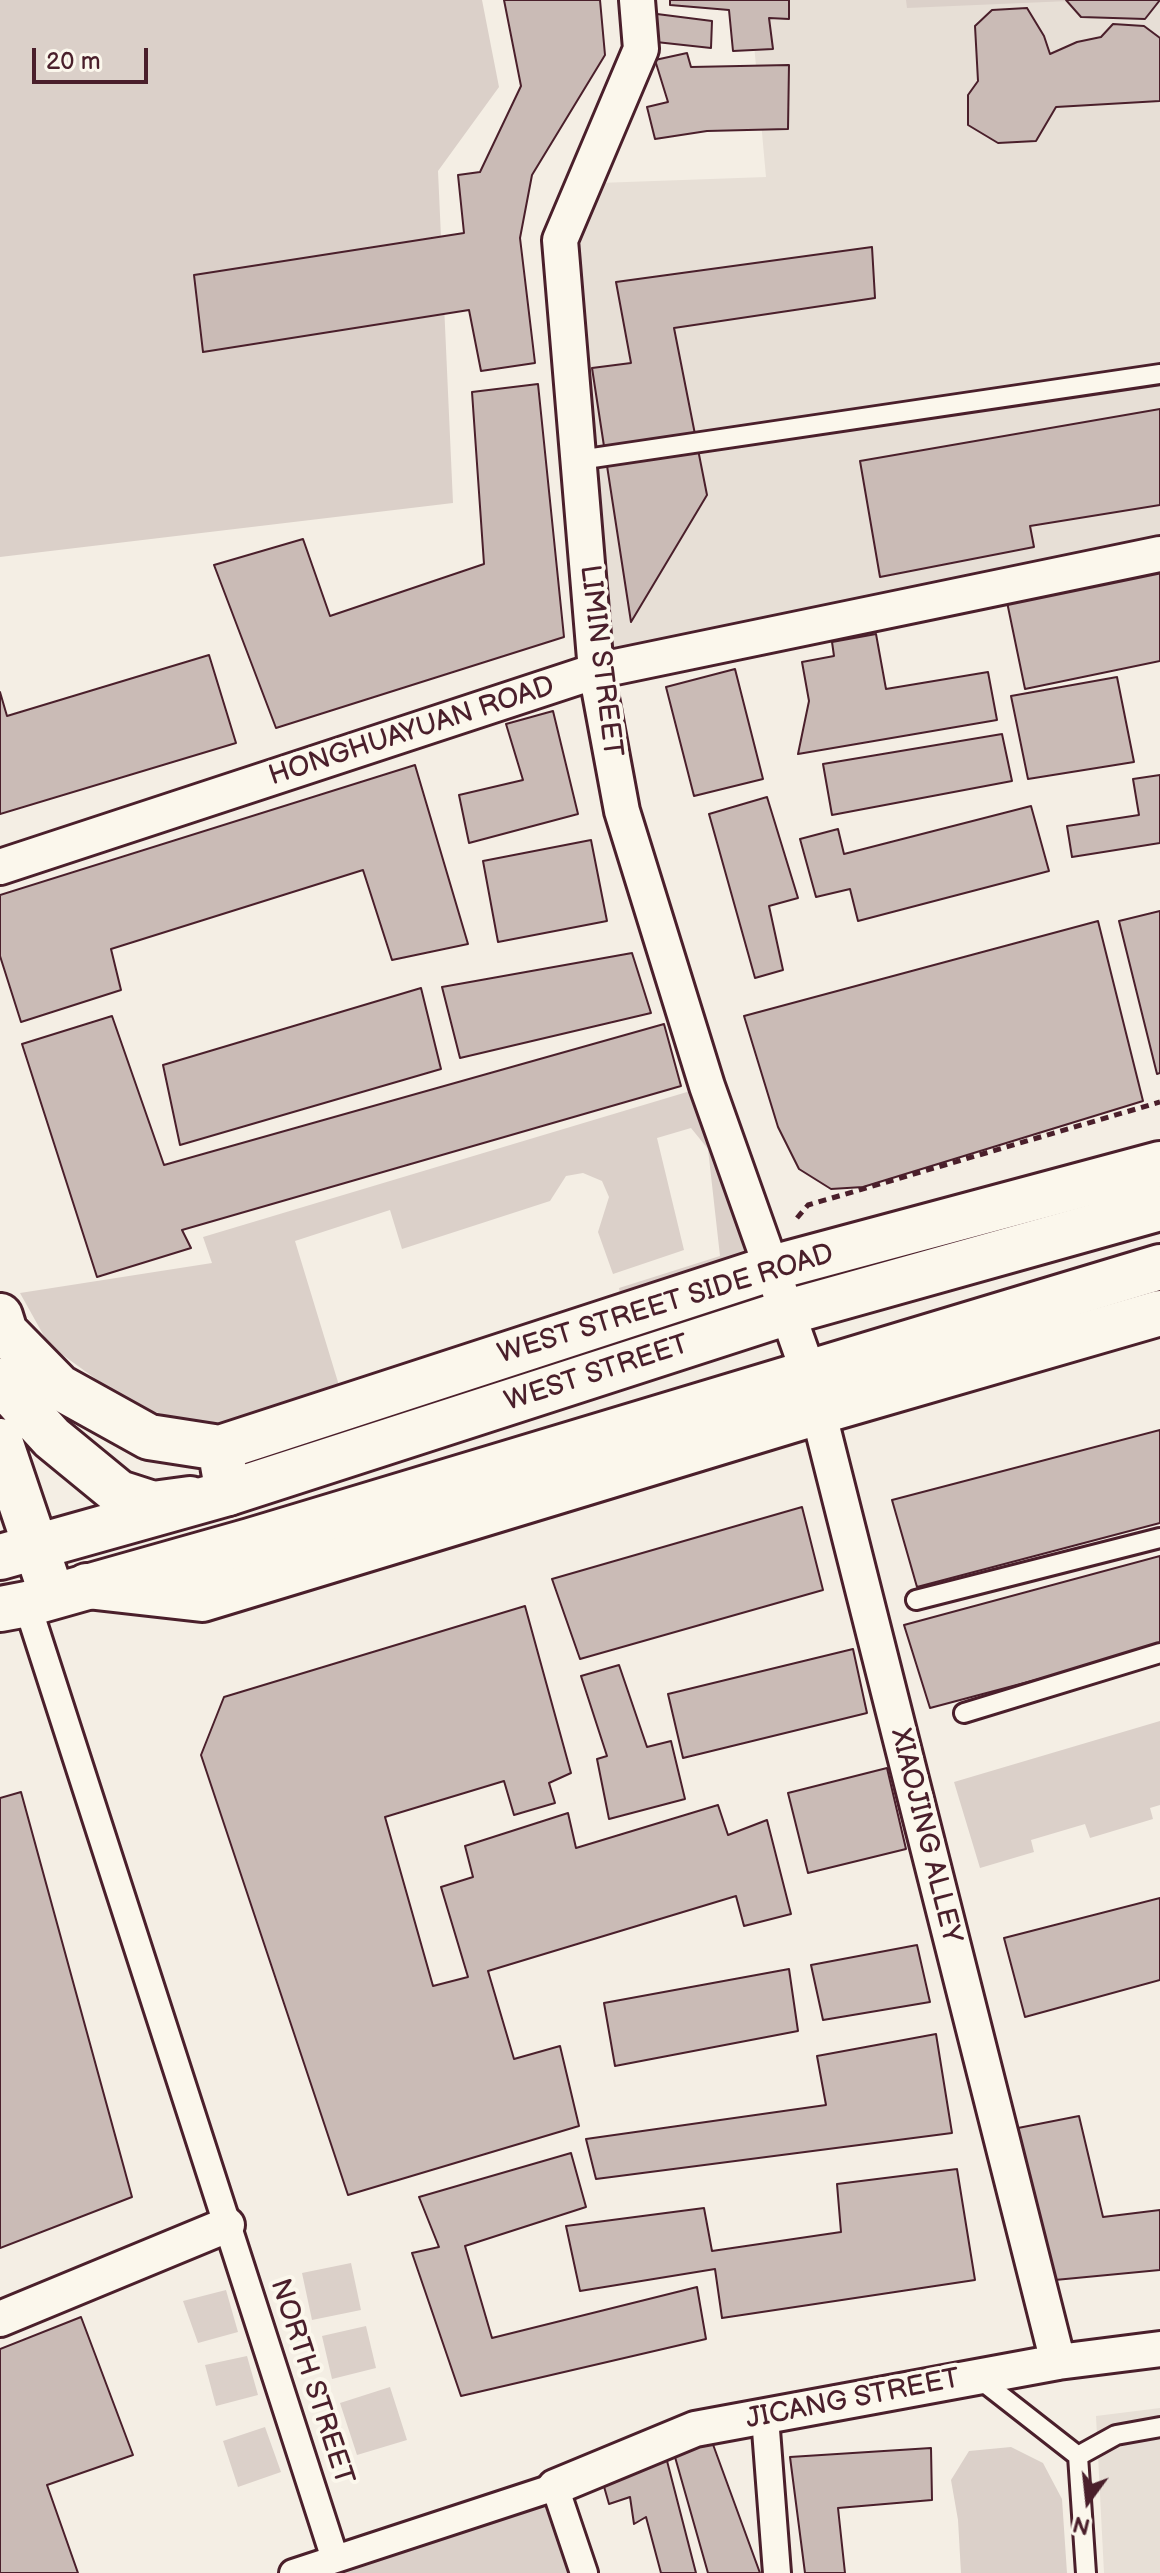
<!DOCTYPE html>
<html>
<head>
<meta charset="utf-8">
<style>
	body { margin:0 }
	#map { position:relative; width:1160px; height:2573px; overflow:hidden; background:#f4eee4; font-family:"Balsamiq Sans",sans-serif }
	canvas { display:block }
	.north { position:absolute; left:1048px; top:2461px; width:80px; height:80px; -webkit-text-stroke:6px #fbf7ec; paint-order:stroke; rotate:195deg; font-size:22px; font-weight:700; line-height:32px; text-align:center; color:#4a1f2b }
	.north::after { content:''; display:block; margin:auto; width:28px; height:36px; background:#4a1f2b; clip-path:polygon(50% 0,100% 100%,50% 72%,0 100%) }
	.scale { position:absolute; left:32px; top:48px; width:116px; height:36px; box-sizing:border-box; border:4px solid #4a1f2b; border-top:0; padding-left:10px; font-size:24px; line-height:28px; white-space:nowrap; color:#4a1f2b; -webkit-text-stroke:6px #fbf7ec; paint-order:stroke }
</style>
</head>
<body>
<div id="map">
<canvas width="1160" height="2573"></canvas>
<div class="north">N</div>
<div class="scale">20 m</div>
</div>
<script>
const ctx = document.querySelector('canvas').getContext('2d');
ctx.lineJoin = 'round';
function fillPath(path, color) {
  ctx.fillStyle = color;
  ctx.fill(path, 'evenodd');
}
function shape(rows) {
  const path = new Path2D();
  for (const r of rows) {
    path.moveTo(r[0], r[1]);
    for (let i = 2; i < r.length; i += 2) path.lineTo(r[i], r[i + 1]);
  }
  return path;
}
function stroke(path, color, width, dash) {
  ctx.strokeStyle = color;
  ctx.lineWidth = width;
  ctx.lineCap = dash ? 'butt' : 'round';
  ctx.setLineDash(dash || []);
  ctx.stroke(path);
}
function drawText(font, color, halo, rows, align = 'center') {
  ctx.font = font + ' "Balsamiq Sans",sans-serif';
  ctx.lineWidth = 8;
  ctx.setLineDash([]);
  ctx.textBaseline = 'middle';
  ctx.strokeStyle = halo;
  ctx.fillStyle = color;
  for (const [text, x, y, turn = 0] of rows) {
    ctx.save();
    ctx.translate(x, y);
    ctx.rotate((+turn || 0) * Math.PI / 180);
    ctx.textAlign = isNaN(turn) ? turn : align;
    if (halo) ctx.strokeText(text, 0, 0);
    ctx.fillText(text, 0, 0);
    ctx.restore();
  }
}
fillPath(shape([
	[750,0,1160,0,1160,554,596,671,560,240,599,183,766,177],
	[1160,2408,1160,2573,1104,2573,1096,2416]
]), '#e7dfd6');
fillPath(shape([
	[0,0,482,0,499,87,438,171,453,503,0,557],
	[906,0,1092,0,907,8],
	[707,1086,772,1268,624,1316,619,1288,720,1256,708,1149,691,1128,657,1138,684,1250,613,1274,598,1232,609,1197,602,1181,583,1173,566,1176,550,1201,402,1249,390,1210,295,1241,341,1392,227,1433,152,1411,107,1387,49,1345,20,1293,212,1263,203,1237],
	[1160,1721,1160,1805,1150,1808,1153,1819,1090,1838,1085,1824,1031,1840,1034,1852,980,1868,954,1782],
	[351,2263,361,2310,312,2320,302,2273],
	[226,2290,238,2332,198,2343,183,2301],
	[366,2326,376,2368,332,2379,322,2336],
	[247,2356,258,2395,216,2406,205,2365],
	[390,2387,407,2440,357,2455,340,2403],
	[265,2427,281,2472,238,2487,223,2441],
	[1011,2447,1043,2463,1062,2499,1067,2573,961,2573,958,2520,951,2480,969,2451],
	[555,2487,584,2573,293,2573]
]), '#dbd0c9');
const building = shape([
	[504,0,600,0,605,55,532,175,520,238,535,363,481,371,469,310,203,352,194,275,464,233,458,175,480,172,521,86,504,0],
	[670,0,789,0,789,19,769,18,773,49,733,51,729,10,670,5,670,0],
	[1066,0,1160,0,1145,19,1081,17,1066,0],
	[1027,8,1044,36,1050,54,1077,42,1101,37,1113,24,1144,26,1160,38,1160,101,1056,107,1036,141,998,143,968,125,968,95,978,81,975,26,992,10,1027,8],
	[657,14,712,21,711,48,656,42,657,14],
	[687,53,691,67,789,65,788,129,707,131,655,139,647,107,668,102,655,60,687,53],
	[872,247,875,298,674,328,707,495,631,622,592,368,631,363,616,282,872,247],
	[538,384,564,637,276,728,214,565,303,539,330,616,484,564,472,392,538,384],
	[1160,409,1160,505,1030,526,1034,547,880,577,860,461,1160,409],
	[1160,571,1160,661,1025,689,1007,602,1160,571],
	[876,634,886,689,988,672,997,720,798,754,809,701,802,662,834,656,832,642,876,634],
	[209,655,236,743,0,814,0,692,7,716,209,655],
	[735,669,763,779,694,796,666,687,735,669],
	[1117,677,1134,762,1028,779,1011,696,1117,677],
	[553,711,578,814,469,843,459,795,523,780,506,724,553,711],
	[1002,734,1012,781,832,815,823,764,1002,734],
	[415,765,468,944,392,960,363,870,111,949,121,990,21,1022,0,956,0,895,415,765],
	[1160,775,1160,843,1072,857,1067,826,1139,815,1133,779,1160,775],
	[767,797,798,898,769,906,783,970,755,978,709,814,767,797],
	[1031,806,1049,871,858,921,850,889,816,897,800,839,838,829,844,854,1031,806],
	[591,840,607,921,498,942,483,861,591,840],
	[1160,911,1160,1073,1157,1074,1119,921,1160,911],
	[1098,921,1143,1101,863,1187,831,1189,799,1169,778,1127,744,1016,1098,921],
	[632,953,651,1013,460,1058,442,987,632,953],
	[421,988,441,1069,180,1145,163,1065,421,988],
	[112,1016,164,1165,664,1024,681,1086,182,1230,191,1248,97,1277,22,1044,112,1016],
	[1160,1430,1160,1523,917,1587,892,1500,1160,1430],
	[802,1507,823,1590,580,1659,552,1579,802,1507],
	[1160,1556,1160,1647,930,1708,904,1625,1160,1556],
	[525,1606,571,1773,549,1783,555,1803,514,1815,504,1781,385,1817,433,1986,468,1977,441,1887,473,1877,465,1846,568,1813,576,1848,718,1805,728,1835,767,1820,791,1914,744,1926,736,1896,488,1971,514,2059,560,2046,579,2126,348,2195,201,1755,224,1697,525,1606],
	[853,1649,867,1713,683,1758,668,1694,853,1649],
	[619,1665,647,1747,671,1741,685,1799,609,1819,597,1759,607,1756,581,1676,619,1665],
	[887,1768,906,1849,808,1873,788,1793,887,1768],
	[21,1792,132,2197,0,2248,0,1798,21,1792],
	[1160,1898,1160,1980,1025,2017,1004,1938,1160,1898],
	[917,1945,930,2002,823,2020,811,1965,917,1945],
	[789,1969,798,2031,615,2066,604,2003,789,1969],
	[936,2034,952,2133,596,2179,586,2139,826,2105,817,2056,936,2034],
	[1079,2116,1103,2217,1160,2210,1160,2270,1055,2280,1018,2128,1079,2116],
	[571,2153,586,2207,465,2246,492,2338,697,2287,706,2339,461,2396,412,2253,439,2247,419,2197,571,2153],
	[957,2169,975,2280,722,2318,715,2269,580,2291,566,2226,704,2208,712,2251,841,2232,837,2184,957,2169],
	[81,2317,133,2455,47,2485,78,2573,0,2573,0,2349,81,2317],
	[711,2439,760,2573,708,2573,673,2450,711,2439],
	[931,2448,932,2500,838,2508,845,2573,805,2573,790,2457,931,2448],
	[666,2457,696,2573,661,2573,646,2517,634,2524,630,2497,609,2504,601,2476,666,2457]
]);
fillPath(building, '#cabbb6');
stroke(building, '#4a1f2b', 2);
const service = shape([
	[579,460,1160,374],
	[916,1600,1160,1538],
	[964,1713,1160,1653],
	[977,2377,1078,2456,1086,2573],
	[1078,2456,1116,2435,1160,2427]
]);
const pedestrian = shape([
	[27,1604,335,2559],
	[765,2417,777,2573],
	[293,2573,555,2487,584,2573]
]);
const minor = shape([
	[637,0,641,49,560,240,596,671,622,811,707,1086,808,1371,1058,2362],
	[0,867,596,671,1160,554],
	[0,2319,227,2225],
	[555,2487,695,2429,1058,2362,1160,2349]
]);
const tertiary = shape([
	[0,1316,5,1332,59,1387,149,1437,220,1448],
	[228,1493,220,1448,772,1268,1160,1164],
	[87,1586,202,1599,818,1412,1160,1313]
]);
const secondary = shape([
	[0,1381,52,1438,119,1493,153,1504,190,1499],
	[0,1441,52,1595]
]);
const primary = shape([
	[0,1557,228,1493,788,1312,1160,1208],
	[0,1609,27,1604,250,1541,1160,1267]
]);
stroke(service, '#4a1f2b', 24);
stroke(pedestrian, '#4a1f2b', 32);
stroke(minor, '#4a1f2b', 40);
stroke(tertiary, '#4a1f2b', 50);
stroke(secondary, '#4a1f2b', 50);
stroke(primary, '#4a1f2b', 50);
stroke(shape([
	[797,1218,808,1205,1160,1102]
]), '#4a1f2b', 5, [8, 6]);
stroke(service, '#fbf7ec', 18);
stroke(pedestrian, '#fbf7ec', 26);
stroke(minor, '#fbf7ec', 34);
stroke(tertiary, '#fbf7ec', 44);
stroke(secondary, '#fbf7ec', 44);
stroke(primary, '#fbf7ec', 44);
drawText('28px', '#4a1f2b', '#fbf7ec', [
	["LIMIN STREET",600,661,83],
	["HONGHUAYUAN ROAD",412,732,-18],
	["WEST STREET SIDE ROAD",666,1305,-17],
	["WEST STREET",597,1374,-18],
	["XIAOJING ALLEY",925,1836,76],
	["NORTH STREET",311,2382,72],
	["JICANG STREET",853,2400,-11]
]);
</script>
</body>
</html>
